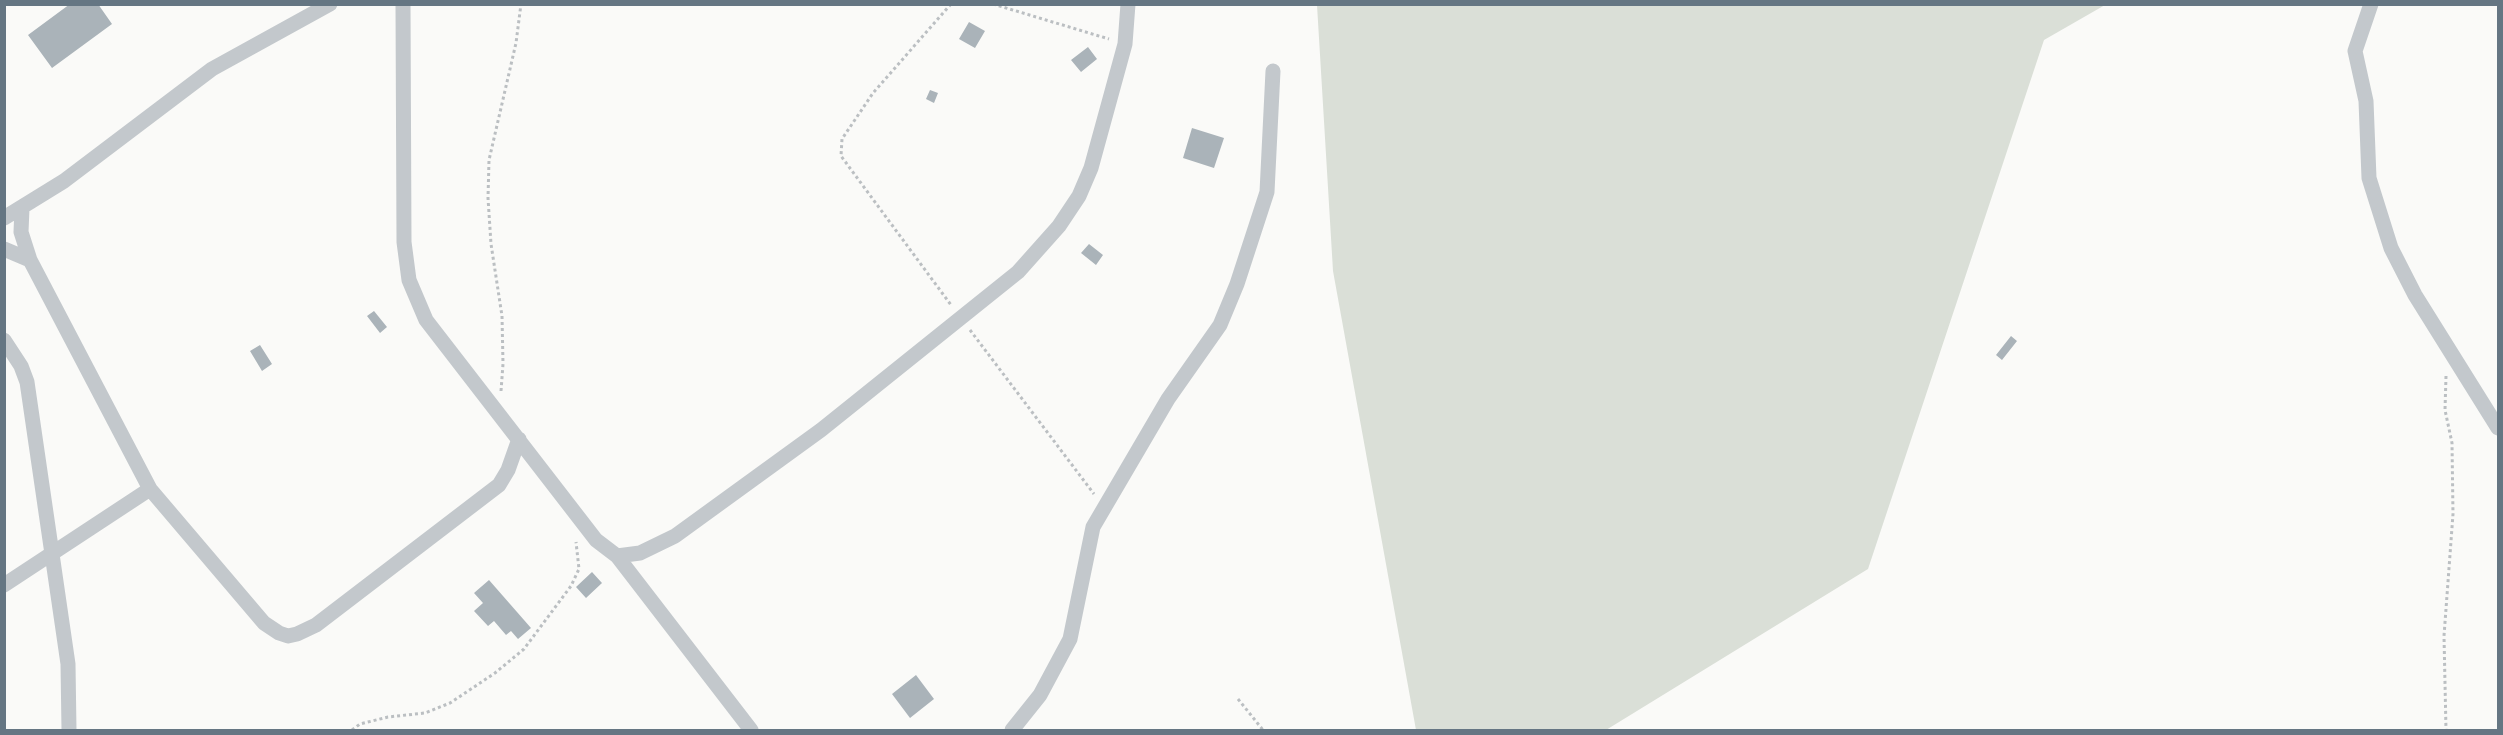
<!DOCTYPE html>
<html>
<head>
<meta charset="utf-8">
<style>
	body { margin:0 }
	#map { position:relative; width:2503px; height:735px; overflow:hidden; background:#fafaf8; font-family:Helvetica,sans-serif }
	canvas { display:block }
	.frame { position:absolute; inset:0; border:6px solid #657683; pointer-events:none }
</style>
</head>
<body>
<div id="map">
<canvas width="2503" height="735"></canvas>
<div class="frame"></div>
</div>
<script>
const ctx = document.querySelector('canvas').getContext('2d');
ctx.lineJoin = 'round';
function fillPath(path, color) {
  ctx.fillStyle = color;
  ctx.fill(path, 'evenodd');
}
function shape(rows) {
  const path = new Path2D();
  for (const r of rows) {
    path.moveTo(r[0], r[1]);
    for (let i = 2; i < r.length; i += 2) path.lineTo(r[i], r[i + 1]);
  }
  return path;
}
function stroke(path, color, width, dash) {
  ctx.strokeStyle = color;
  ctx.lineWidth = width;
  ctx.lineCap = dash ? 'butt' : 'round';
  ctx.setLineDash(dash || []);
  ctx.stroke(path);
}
fillPath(shape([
	[1317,5,2105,5,2044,40,1868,569,1606,730,1416,730,1333,271]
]), '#dadfd7');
fillPath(shape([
	[70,4,98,4,112,24,52,68,28,35],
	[969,22,985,31,975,48,959,39],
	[1088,47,1097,59,1081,72,1071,60],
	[930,90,938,93,934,103,926,99],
	[1192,128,1224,138,1214,168,1183,158],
	[1089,244,1103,255,1096,265,1081,253],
	[374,311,387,327,380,333,367,316],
	[2011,336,2017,341,2002,360,1996,355],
	[260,345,272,364,262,371,250,351],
	[592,572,602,583,586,598,576,587],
	[489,580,531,628,518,639,511,631,506,635,494,621,488,626,474,611,483,603,474,593],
	[916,675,934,699,910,718,892,694]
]), '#aab3b9');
stroke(shape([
	[951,4,873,93,842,139,841,156,951,305],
	[993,4,1109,39],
	[970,330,1094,494],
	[2446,376,2445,410,2452,443,2453,514,2444,636,2446,730],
	[501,391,503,364,502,316,491,244,488,198,489,160,516,43,521,4],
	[1238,699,1263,730],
	[352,730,360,724,388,717,425,713,450,703,495,673,524,649,571,586,579,569,576,542]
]), '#bbbfc2', 3, [3, 3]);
stroke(shape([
	[403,4,404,242,409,280,426,320,596,540,617,556,640,553,675,536,821,430,1018,272,1059,226,1079,196,1091,168,1125,44,1128,4],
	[2371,4,2355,51,2366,101,2369,178,2391,248,2415,295,2498,428],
	[22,208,21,232,30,260,150,489,264,623,279,633,288,636,297,634,316,625,499,485,508,470,519,439],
	[4,218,64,181,212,69,330,4],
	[4,249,30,260],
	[4,340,21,366,27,382,68,664,69,730],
	[617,556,751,730],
	[4,585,150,489],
	[1012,730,1040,695,1070,639,1093,527,1168,399,1220,325,1237,284,1267,192,1273,71]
]), '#c3c8cc', 15);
</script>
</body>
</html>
